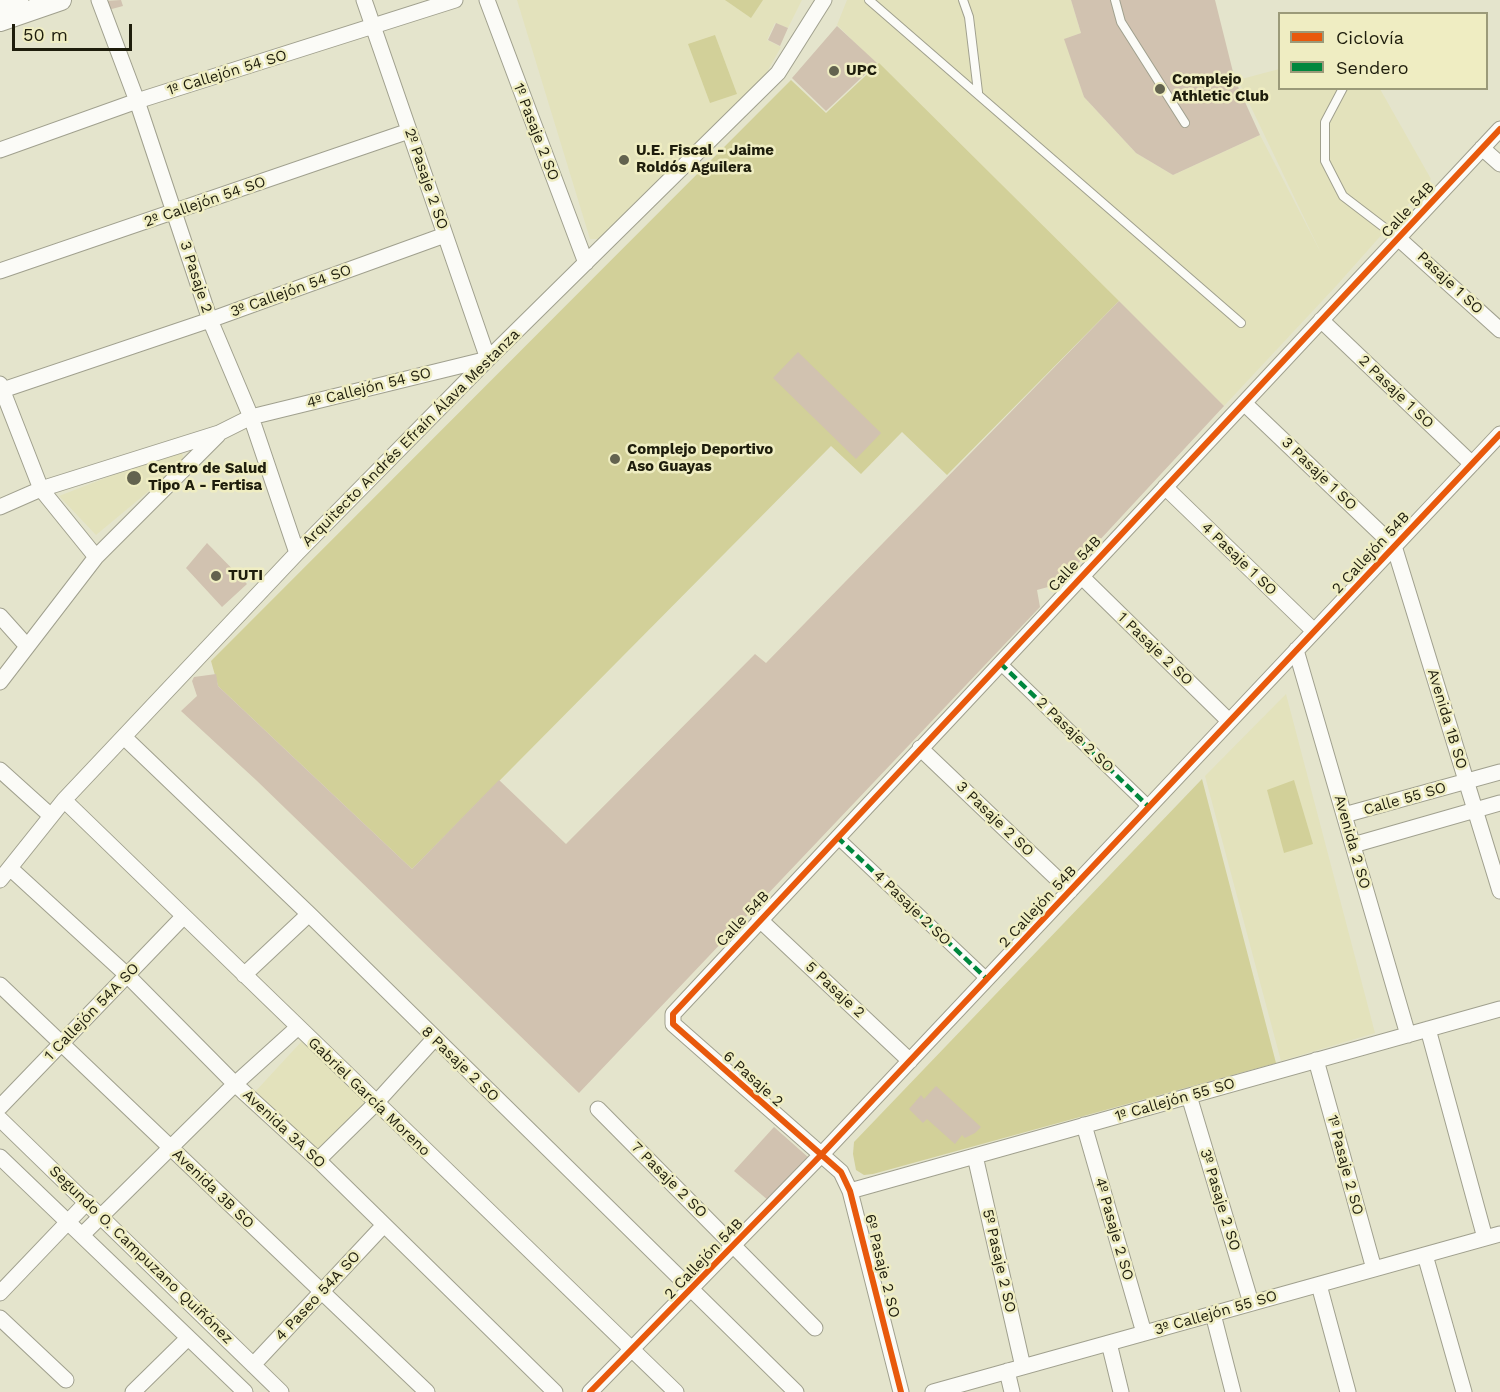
<!DOCTYPE html>
<html>
<head>
<meta charset="utf-8">
<style>
	body { margin:0 }
	#map { position:relative; width:1500px; height:1392px; overflow:hidden; background:#e4e4cc; font-family:"Work Sans",sans-serif }
	canvas { display:block }
	.legend { position:absolute; left:1278px; top:12px; width:210px; height:78px; box-sizing:border-box; background:#efedc2; border:2px solid #9b9a79; margin:0; padding:8px 10px; list-style:none; font-size:18px; color:#1e1d0c }
	.legend li { display:flex; align-items:center; gap:12px; height:30px }
	.legend b { width:30px; border:2px solid #9b9a79 }
	.scale { position:absolute; left:12px; top:24px; width:120px; height:27px; box-sizing:border-box; border:3px solid #1e1d0c; border-top:0; padding-left:8px; font-size:18px; line-height:21px; white-space:nowrap; color:#1e1d0c; -webkit-text-stroke:4px #efedc2; paint-order:stroke }
</style>
</head>
<body>
<div id="map">
<canvas width="1500" height="1392"></canvas>
<ul class="legend">
<li><b style="height:8px;background:#e8590c"></b>Ciclovía</li>
<li><b style="height:8px;background:#00873e"></b>Sendero</li>
</ul>
<div class="scale">50 m</div>
</div>
<script>
const ctx = document.querySelector('canvas').getContext('2d');
ctx.lineJoin = 'round';
function fillPath(path, color) {
  ctx.fillStyle = color;
  ctx.fill(path, 'evenodd');
}
function shape(rows) {
  const path = new Path2D();
  for (const r of rows) {
    path.moveTo(r[0], r[1]);
    for (let i = 2; i < r.length; i += 2) path.lineTo(r[i], r[i + 1]);
  }
  return path;
}
function stroke(path, color, width, dash) {
  ctx.strokeStyle = color;
  ctx.lineWidth = width;
  ctx.lineCap = dash ? 'butt' : 'round';
  ctx.setLineDash(dash || []);
  ctx.stroke(path);
}
function drawText(font, color, halo, rows, align = 'center') {
  ctx.font = font + ' "Work Sans",sans-serif';
  ctx.lineWidth = 5;
  ctx.setLineDash([]);
  ctx.textBaseline = 'middle';
  ctx.strokeStyle = halo;
  ctx.fillStyle = color;
  for (const [text, x, y, turn = 0] of rows) {
    ctx.save();
    ctx.translate(x, y);
    ctx.rotate((+turn || 0) * Math.PI / 180);
    ctx.textAlign = isNaN(turn) ? turn : align;
    if (halo) ctx.strokeText(text, 0, 0);
    ctx.fillText(text, 0, 0);
    ctx.restore();
  }
}
fillPath(shape([
	[517,0,802,0,788,28,775,23,767,40,781,47,762,81,601,239,590,239],
	[847,0,1071,0,1081,33,1065,39,1084,97,1136,153,1173,175,1260,135,1321,253,1238,80,1279,69,1280,88,1380,89,1431,179,1337,285,1224,406,837,25],
	[180,449,185,461,96,535,59,496],
	[1286,694,1375,1033,1281,1061,1205,776],
	[302,1041,368,1103,317,1154,253,1094]
]), '#e3e2bc');
fillPath(shape([
	[725,0,763,0,751,18],
	[715,35,737,94,710,103,688,44],
	[879,63,1119,301,947,475,902,432,861,474,831,446,412,869,218,686,211,661,791,80,826,113],
	[1202,779,1276,1063,873,1174,864,1175,856,1170,853,1154,854,1142],
	[1294,780,1313,844,1284,853,1267,790]
]), '#d2d099');
fillPath(shape([
	[121,0,123,6,108,10,105,1],
	[1071,0,1215,0,1235,80,1260,135,1173,175,1136,153,1084,97,1064,39,1081,33],
	[776,23,788,28,780,46,768,40],
	[837,26,877,63,826,111,792,78],
	[1119,301,1224,406,1059,584,1037,590,1040,607,579,1093,256,780,181,711,197,696,192,681,194,677,216,674,218,686,412,869,499,780,566,844,755,654,766,663],
	[798,352,881,433,856,459,773,378],
	[207,543,247,584,222,607,186,568],
	[936,1086,981,1127,975,1133,965,1138,962,1135,955,1144,927,1119,923,1123,909,1109,921,1095,924,1099],
	[774,1127,809,1158,769,1201,734,1171]
]), '#d1c2b0');
const service = shape([
	[869,0,1241,323],
	[963,0,969,17,978,92],
	[1115,0,1121,22,1185,123],
	[1343,88,1325,122,1325,161,1343,196,1398,238]
]);
const pedestrian = shape([
	[1000,663,1149,807],
	[837,837,987,979]
]);
const minor = shape([
	[99,0,137,101,210,320,251,417,297,553],
	[487,0,586,263],
	[1482,148,1500,164],
	[0,150,137,101,455,0],
	[1398,238,1500,330],
	[0,271,409,131],
	[1321,320,1472,464],
	[0,384,41,489,96,557],
	[0,391,210,320,445,235],
	[1244,403,1394,546,1500,891],
	[1165,487,1314,631],
	[0,507,41,489,219,433,251,417,488,359,364,0],
	[1081,576,1229,721],
	[0,616,26,645],
	[1296,650,1408,1035],
	[0,682,96,557,218,435],
	[124,737,309,914,796,1392],
	[920,748,1070,891],
	[0,770,51,816],
	[64,800,676,1392],
	[1344,815,1500,772],
	[1353,845,1500,803],
	[11,869,128,976,235,1084,318,1160,555,1392],
	[0,880,64,800,297,553,488,359,778,73,824,0],
	[759,919,910,1061],
	[244,975,309,914],
	[0,985,427,1392],
	[1428,1029,1485,1238],
	[1316,1060,1374,1269],
	[1189,1096,1251,1303],
	[0,1107,183,917],
	[598,1109,815,1328],
	[0,1119,281,1392],
	[1084,1125,1144,1333],
	[975,1156,1023,1367],
	[0,1157,245,1392],
	[318,1160,376,1103,434,1039],
	[850,1191,1500,1009],
	[82,1235,235,1084,297,1028],
	[1425,1255,1464,1392],
	[1319,1285,1348,1392],
	[0,1293,87,1202],
	[1213,1314,1233,1392],
	[0,1318,66,1380],
	[1109,1343,1121,1392],
	[253,1365,383,1226],
	[1007,1371,1012,1392],
	[133,1392,188,1338],
	[590,1392,821,1155,1500,434],
	[901,1392,850,1191,841,1172,673,1024,673,1014,1500,129],
	[933,1392,1500,1234]
]);
const tertiary = shape([
	[0,6,18,0],
	[0,21,61,0]
]);
stroke(service, '#a0a08e', 10);
stroke(pedestrian, '#a0a08e', 14);
stroke(minor, '#a0a08e', 17);
stroke(tertiary, '#a0a08e', 22);
stroke(service, '#fbfbf7', 8);
stroke(pedestrian, '#fbfbf7', 12);
stroke(minor, '#fbfbf7', 15);
stroke(tertiary, '#fbfbf7', 20);
stroke(shape([
	[1000,663,1149,807],
	[837,837,987,979]
]), '#00873e', 4.5, [9, 4.5]);
stroke(shape([
	[590,1392,821,1155,1500,434],
	[901,1392,850,1191,841,1172,673,1024,673,1014,1500,129]
]), '#e8590c', 6);
for (const [x, y, r, color] of [
	[834,71,6,"#63634f"],
	[1160,89,6,"#63634f"],
	[624,160,6,"#63634f"],
	[615,459,6,"#63634f"],
	[134,478,8,"#63634f"],
	[216,576,6,"#63634f"]
]) {
  const dot = new Path2D();
  dot.arc(x, y, r, 0, 2 * Math.PI);
  ctx.fillStyle = color;
  ctx.fill(dot);
  stroke(dot, '#efedc2', 2);
}
drawText('bold 15px', '#1e1d0c', '#efedc2', [
	["UPC",846,71],
	["Complejo",1172,80],
	["Athletic Club",1172,97],
	["U.E. Fiscal - Jaime",636,151],
	["Roldós Aguilera",636,168],
	["Complejo Deportivo",627,450],
	["Aso Guayas",627,467],
	["Centro de Salud",148,469],
	["Tipo A - Fertisa",148,486],
	["TUTI",228,576]
], 'left');
drawText('15px', '#1e1d0c', '#efedc2', [
	["1º Callejón 54 SO",227,73,-17],
	["1º Pasaje 2 SO",536,132,69],
	["2º Pasaje 2 SO",426,179,71],
	["2º Callejón 54 SO",205,202,-19],
	["Calle 54B",1408,210,-47],
	["3 Pasaje 2",196,277,72],
	["Pasaje 1 SO",1450,283,43],
	["3º Callejón 54 SO",291,291,-20],
	["4º Callejón 54 SO",369,388,-14],
	["2 Pasaje 1 SO",1396,392,44],
	["Arquitecto Andrés Efraín Álava Mestanza",411,438,-45],
	["3 Pasaje 1 SO",1319,474,44],
	["2 Callejón 54B",1371,553,-47],
	["4 Pasaje 1 SO",1239,559,44],
	["Calle 54B",1075,564,-47],
	["1 Pasaje 2 SO",1155,649,44],
	["Avenida 1B SO",1447,719,73],
	["2 Pasaje 2 SO",1075,735,44],
	["Calle 55 SO",1405,799,-16],
	["3 Pasaje 2 SO",995,819,44],
	["Avenida 2 SO",1352,842,74],
	["2 Callejón 54B",1038,907,-47],
	["4 Pasaje 2 SO",912,908,44],
	["Calle 54B",743,919,-47],
	["5 Pasaje 2",835,990,43],
	["1 Callejón 54A SO",92,1012,-46],
	["8 Pasaje 2 SO",460,1064,44],
	["6 Pasaje 2",753,1079,42],
	["Gabriel García Moreno",369,1097,44],
	["1º Callejón 55 SO",1175,1100,-16],
	["Avenida 3A SO",284,1129,43],
	["1º Pasaje 2 SO",1345,1165,75],
	["7 Pasaje 2 SO",669,1180,45],
	["Avenida 3B SO",213,1189,44],
	["3º Pasaje 2 SO",1220,1200,73],
	["4º Pasaje 2 SO",1114,1229,74],
	["Segundo O. Campuzano Quiñónez",141,1255,44],
	["2 Callejón 54B",704,1259,-46],
	["5º Pasaje 2 SO",999,1261,77],
	["6º Pasaje 2 SO",882,1266,76],
	["4 Paseo 54A SO",318,1296,-47],
	["3º Callejón 55 SO",1216,1313,-16]
]);
</script>
</body>
</html>
